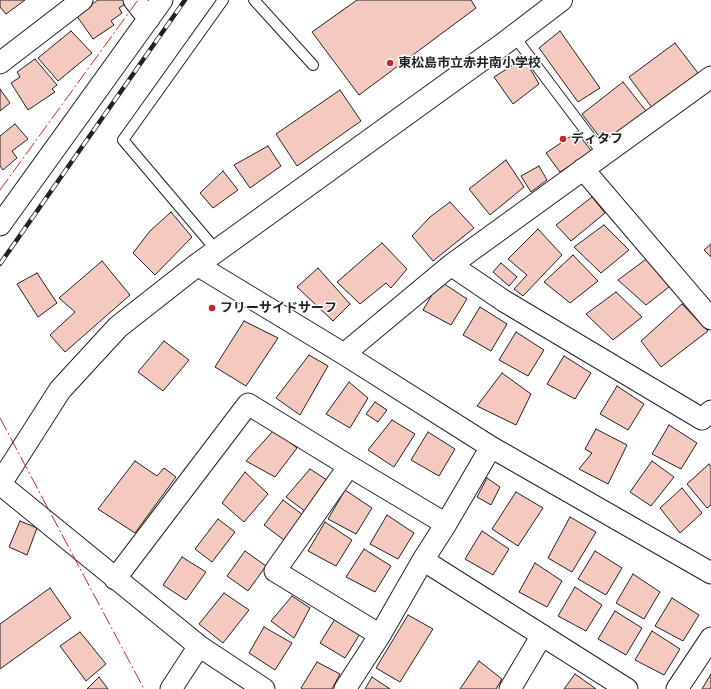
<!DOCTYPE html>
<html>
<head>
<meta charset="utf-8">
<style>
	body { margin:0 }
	canvas { display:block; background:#fff }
</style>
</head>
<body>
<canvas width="711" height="689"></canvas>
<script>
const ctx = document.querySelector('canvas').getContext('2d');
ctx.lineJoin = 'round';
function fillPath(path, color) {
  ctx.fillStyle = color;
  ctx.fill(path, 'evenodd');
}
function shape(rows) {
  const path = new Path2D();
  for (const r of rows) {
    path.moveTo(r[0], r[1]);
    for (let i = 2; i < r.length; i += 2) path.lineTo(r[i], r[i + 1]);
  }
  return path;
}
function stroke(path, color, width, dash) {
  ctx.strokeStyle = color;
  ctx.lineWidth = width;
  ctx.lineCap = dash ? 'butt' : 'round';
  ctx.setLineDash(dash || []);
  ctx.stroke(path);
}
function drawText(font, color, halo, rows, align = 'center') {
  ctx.font = font + ' Rubik,"Noto Sans JP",sans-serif';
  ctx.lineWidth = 3;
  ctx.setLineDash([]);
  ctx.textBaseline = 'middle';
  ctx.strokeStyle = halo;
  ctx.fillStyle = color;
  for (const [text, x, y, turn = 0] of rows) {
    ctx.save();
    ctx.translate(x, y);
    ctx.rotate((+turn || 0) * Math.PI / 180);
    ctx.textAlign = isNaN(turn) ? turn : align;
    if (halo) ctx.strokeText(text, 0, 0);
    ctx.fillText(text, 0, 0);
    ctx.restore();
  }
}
const building = shape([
	[0,0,25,0,6,14,0,7,0,0],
	[98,0,125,0,127,3,119,8,122,13,111,21,114,25,93,39,76,15,98,0],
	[357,0,471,0,476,8,359,95,312,32,357,0],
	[71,31,92,53,58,81,38,58,71,31],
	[560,31,600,88,578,102,539,48,560,31],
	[675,43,698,73,653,109,629,77,675,43],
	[524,58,539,84,513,104,494,77,524,58],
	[35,59,57,85,52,89,55,92,28,110,11,83,20,77,17,72,35,59],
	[623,82,646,111,605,144,582,114,623,82],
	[0,89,10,103,0,111,0,89],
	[340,90,361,121,297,166,276,134,340,90],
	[15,124,28,139,12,151,17,158,3,170,0,166,0,136,15,124],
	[577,132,592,152,560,172,546,153,577,132],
	[268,146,281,166,250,188,234,165,268,146],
	[506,160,524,187,490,215,469,189,506,160],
	[539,166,547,180,531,192,521,176,539,166],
	[223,171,238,190,213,208,200,193,223,171],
	[592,197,605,213,571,241,556,225,592,197],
	[450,202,474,228,433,261,412,236,430,217,450,202],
	[171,212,192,237,155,275,133,253,150,231,171,212],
	[604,225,629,250,601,273,574,247,604,225],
	[538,229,562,255,523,296,514,289,527,275,508,259,538,229],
	[382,243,407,269,391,288,386,283,360,304,337,282,382,243],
	[711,244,711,257,704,250,711,244],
	[573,255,598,281,570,303,544,282,573,255],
	[649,257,674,283,646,305,618,280,649,257],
	[102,261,130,295,65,352,50,335,75,312,59,298,102,261],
	[501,263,517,277,509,286,493,272,501,263],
	[318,268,350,304,333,321,297,287,318,268],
	[37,273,57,303,38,317,17,284,37,273],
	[440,281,467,299,451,325,423,310,440,281],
	[616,292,642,317,613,340,586,314,616,292],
	[682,304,708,331,661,367,641,341,682,304],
	[480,307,507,324,491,351,463,335,480,307],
	[244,321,278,338,246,386,215,367,244,321],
	[516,332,544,350,528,376,499,360,516,332],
	[164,341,189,360,163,391,138,372,164,341],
	[309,355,328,366,300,415,276,398,309,355],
	[564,356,591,373,575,399,547,384,564,356],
	[502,373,531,394,516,425,477,406,502,373],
	[349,382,368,398,350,428,326,414,349,382],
	[617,386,644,404,628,430,600,414,617,386],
	[375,402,387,410,378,422,366,414,375,402],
	[392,420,415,434,394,467,368,450,392,420],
	[669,425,697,443,681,469,652,454,669,425],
	[596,429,627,445,608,484,579,469,592,453,585,449,596,429],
	[274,430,297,448,275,477,246,461,274,430],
	[428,432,455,449,439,476,411,460,428,432],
	[135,461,157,476,164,468,176,477,135,533,98,509,135,461],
	[652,461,674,477,651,506,630,492,652,461],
	[709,464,711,467,711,505,707,508,687,484,709,464],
	[310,469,330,482,306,512,286,497,310,469],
	[245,472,268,494,244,522,222,503,245,472],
	[487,478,500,487,491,505,477,497,487,478],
	[682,488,702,513,680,533,660,508,682,488],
	[345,490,372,508,356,534,328,519,345,490],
	[516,492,543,508,518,546,492,529,516,492],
	[283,500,303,515,284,540,264,525,283,500],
	[387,515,414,533,398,559,370,544,387,515],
	[570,517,596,532,572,572,548,558,570,517],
	[218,519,235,532,212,562,195,549,218,519],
	[20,521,37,528,27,555,9,547,20,521],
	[325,522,352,540,336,566,308,551,325,522],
	[482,531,509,549,493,575,465,559,482,531],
	[364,549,391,566,375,592,346,577,364,549],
	[245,551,266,566,248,591,227,576,245,551],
	[595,551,622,568,606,595,578,579,595,551],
	[182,557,206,572,186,600,163,585,182,557],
	[535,563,562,581,547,607,519,592,535,563],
	[633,574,660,592,644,619,616,603,633,574],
	[575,587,602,605,586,631,558,616,575,587],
	[50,588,71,618,0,669,0,624,50,588],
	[224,593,249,610,223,643,199,624,224,593],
	[292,596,310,608,294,638,271,621,292,596],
	[672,598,699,615,683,641,655,626,672,598],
	[615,611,642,628,626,655,598,639,615,611],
	[408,615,433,629,400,682,376,668,408,615],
	[335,619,360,634,345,658,320,643,335,619],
	[264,627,292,643,275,670,249,653,264,627],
	[652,631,680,649,664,675,635,660,652,631],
	[80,632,106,664,86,681,60,646,80,632],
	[479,661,502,679,496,689,460,689,479,661],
	[317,662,340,674,332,689,303,689,301,688,317,662],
	[575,674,596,689,564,689,575,674],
	[711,674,711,689,702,689,711,674],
	[99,677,108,689,87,689,99,677],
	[372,677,390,689,365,689,372,677]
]);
fillPath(building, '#f3c9c0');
stroke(building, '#222', 1);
const service = shape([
	[254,0,313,65],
	[514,36,603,154],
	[217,251,123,140,223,0]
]);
const minor = shape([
	[134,0,149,19],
	[0,63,82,0],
	[583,169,711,319],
	[0,225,162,0],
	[197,265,344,354,491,447,711,573],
	[451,265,504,301,702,419,711,411],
	[344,354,451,265,711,77],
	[349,466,275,571,380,635],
	[0,484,199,646,264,689],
	[423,560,627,689],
	[115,579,248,404,349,466,446,524],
	[171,689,199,646],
	[345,689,380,635,423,560,446,524,491,447],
	[510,689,542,635],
	[677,689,711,638]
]);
const tertiary = shape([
	[0,484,60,390,118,327,197,265,502,45,561,0]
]);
stroke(service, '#222', 12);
stroke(minor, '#222', 23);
stroke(tertiary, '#222', 24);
stroke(service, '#fff', 10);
stroke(minor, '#fff', 21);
stroke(tertiary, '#fff', 22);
const rail = shape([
	[0,264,185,0]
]);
stroke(rail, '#222', 4.5);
stroke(rail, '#fff', 3, [9]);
stroke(shape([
	[0,190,138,0],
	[0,418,144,689]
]), '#c62828', 1, [14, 3, 2, 3]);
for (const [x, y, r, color] of [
	[390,63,4,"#c62828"],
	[563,139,4,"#c62828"],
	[212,308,4,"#c62828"]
]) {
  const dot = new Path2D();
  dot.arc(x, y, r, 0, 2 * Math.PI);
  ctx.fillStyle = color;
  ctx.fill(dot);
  stroke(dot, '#fff', 1.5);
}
drawText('bold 13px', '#222', '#fff', [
	["東松島市立赤井南小学校",398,63],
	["ディタフ",571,139],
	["フリーサイドサーフ",220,308]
], 'left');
</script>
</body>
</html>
